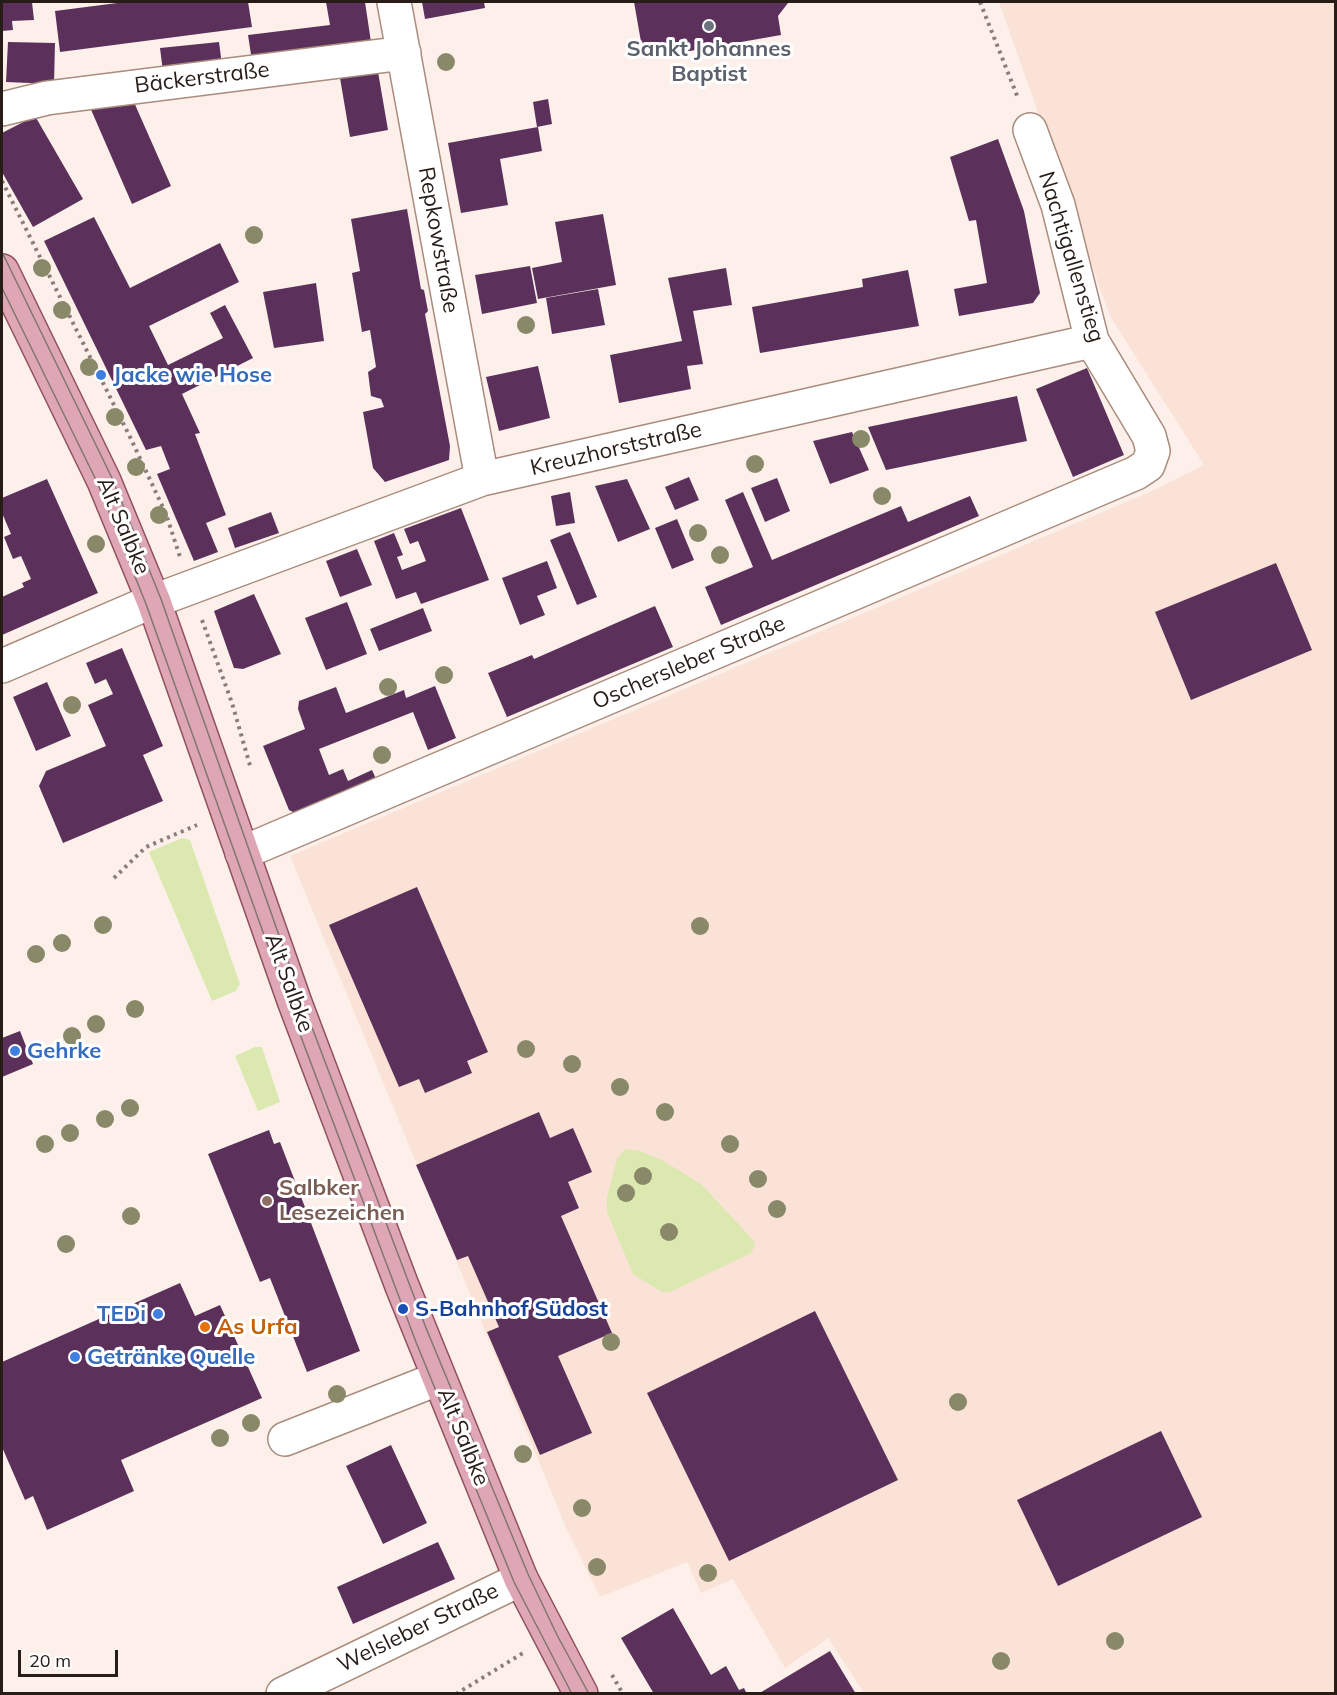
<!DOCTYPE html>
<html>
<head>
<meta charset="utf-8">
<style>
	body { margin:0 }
	#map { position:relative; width:1337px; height:1695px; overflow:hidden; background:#fdf0ea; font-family:Mulish,sans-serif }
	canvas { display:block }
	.frame { position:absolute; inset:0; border:3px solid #271c16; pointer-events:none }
	.scale { position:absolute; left:18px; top:1650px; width:100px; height:27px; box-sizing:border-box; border:3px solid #271c16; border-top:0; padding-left:8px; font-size:18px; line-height:21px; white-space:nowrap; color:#271c16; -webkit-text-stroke:4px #fff; paint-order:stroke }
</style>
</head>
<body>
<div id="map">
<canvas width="1337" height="1695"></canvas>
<div class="frame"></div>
<div class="scale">20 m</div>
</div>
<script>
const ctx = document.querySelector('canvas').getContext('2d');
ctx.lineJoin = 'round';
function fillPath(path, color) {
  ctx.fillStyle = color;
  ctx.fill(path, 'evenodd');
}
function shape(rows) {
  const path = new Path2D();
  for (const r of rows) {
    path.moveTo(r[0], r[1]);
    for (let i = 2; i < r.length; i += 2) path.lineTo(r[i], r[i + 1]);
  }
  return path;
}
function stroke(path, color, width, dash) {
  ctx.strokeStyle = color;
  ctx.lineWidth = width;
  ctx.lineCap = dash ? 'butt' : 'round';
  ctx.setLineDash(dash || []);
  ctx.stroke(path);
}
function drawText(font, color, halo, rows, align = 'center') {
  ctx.font = font + ' Mulish,sans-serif';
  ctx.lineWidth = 6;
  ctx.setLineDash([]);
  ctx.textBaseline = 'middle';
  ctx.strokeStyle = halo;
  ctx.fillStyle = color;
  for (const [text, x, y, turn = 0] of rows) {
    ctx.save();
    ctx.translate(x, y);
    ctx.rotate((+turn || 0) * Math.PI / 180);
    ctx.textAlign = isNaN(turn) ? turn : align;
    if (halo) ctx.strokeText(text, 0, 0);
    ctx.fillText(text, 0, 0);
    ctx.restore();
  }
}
fillPath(shape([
	[999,2,1335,2,1335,1693,864,1693,828,1638,785,1668,733,1579,701,1593,687,1562,600,1597,567,1530,290,856,1152,491,1204,465,1110,316]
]), '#fae2d6');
fillPath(shape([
	[182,838,190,840,240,984,236,991,212,1001,149,852],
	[255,1047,262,1047,280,1102,258,1111,235,1056],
	[625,1149,640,1151,660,1159,701,1184,753,1240,755,1245,751,1253,670,1292,662,1292,633,1274,607,1212,607,1198,617,1159]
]), '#dbe8b0');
fillPath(shape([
	[2,2,32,2,34,20,12,21,13,30,2,31],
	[125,2,248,2,252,27,60,52,55,11],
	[326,2,365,2,371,42,252,61,248,35,330,25],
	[422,2,484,2,485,8,425,19],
	[634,2,788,2,788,3,778,16,781,35,644,59],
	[8,42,55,43,54,84,6,82],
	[219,42,222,65,163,72,160,48],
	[377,66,388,130,350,137,339,72],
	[548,99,552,124,537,127,533,102],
	[133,100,171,186,132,204,89,105],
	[35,116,83,199,33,227,2,172,2,133],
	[538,127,542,151,500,159,508,205,461,213,448,143],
	[998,139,1024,211,1040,293,1033,303,959,316,954,289,987,283,976,220,969,221,950,157],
	[407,209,421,289,424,290,428,311,425,314,450,446,449,460,385,482,373,468,363,412,384,407,381,399,371,396,368,372,376,367,370,330,362,332,352,273,360,271,351,219],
	[603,214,616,285,538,299,532,268,562,262,555,222],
	[94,217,130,288,220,243,239,282,149,326,168,365,223,338,210,313,225,305,253,358,182,394,200,433,195,434,226,515,206,523,218,552,194,561,157,474,170,469,161,446,146,450,44,241],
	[530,266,537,303,482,314,475,275],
	[726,268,732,305,693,311,703,364,687,366,691,389,619,403,610,355,682,341,668,278],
	[908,270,919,326,760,353,752,307,863,287,862,279],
	[316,283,324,341,274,348,263,292],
	[598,289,605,325,552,334,546,298],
	[538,366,550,418,499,431,486,377],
	[1087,368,1124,455,1073,477,1036,389],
	[1017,396,1027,441,886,470,868,427],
	[852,432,869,470,830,484,813,441],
	[689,477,699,500,675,510,665,487],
	[777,478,790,511,765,522,751,488],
	[47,479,98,593,2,635,2,597,24,587,22,583,31,579,21,556,13,559,4,537,11,534,2,513,2,498],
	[627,479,650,529,618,542,595,486],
	[570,492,575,523,556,526,551,496],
	[743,492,772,560,901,506,908,522,970,496,979,516,721,625,705,587,753,567,725,500],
	[461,508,489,580,421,604,416,592,396,599,374,541,394,533,403,555,397,557,402,570,426,561,418,541,410,544,404,529],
	[271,512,279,533,235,548,228,528],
	[677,519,694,560,672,569,655,528],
	[570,532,597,597,577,605,550,540],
	[357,549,372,585,340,597,326,561],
	[547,561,557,588,537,596,545,615,520,625,502,578],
	[1276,563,1312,650,1191,700,1155,612],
	[254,594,281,654,243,669,234,668,214,611],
	[347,602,367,654,326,670,305,618],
	[655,606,673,647,507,717,488,673,532,655,534,659],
	[423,608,432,631,379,651,370,629],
	[122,648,163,746,143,755,163,801,63,843,39,786,46,771,106,746,88,705,113,694,106,679,95,684,86,663],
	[47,682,71,736,36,751,13,697],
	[435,686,456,738,428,750,413,712,319,749,329,775,343,769,348,781,372,770,377,781,299,815,289,810,263,746,305,729,298,709,299,701,336,687,346,713,404,690,406,698],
	[417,887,488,1052,467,1061,472,1073,425,1093,419,1079,399,1087,329,925],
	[20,1031,33,1064,2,1077,2,1038],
	[539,1112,550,1138,573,1128,592,1172,568,1182,579,1208,561,1216,612,1333,558,1356,592,1433,540,1455,487,1332,499,1327,468,1256,457,1260,416,1165],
	[269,1130,274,1144,280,1142,360,1351,307,1372,270,1278,260,1282,208,1154],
	[180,1283,195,1316,220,1305,262,1398,121,1460,134,1491,47,1530,33,1496,25,1500,2,1447,2,1362],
	[815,1311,898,1480,729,1561,647,1393],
	[1161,1431,1202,1517,1058,1586,1017,1500],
	[391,1445,427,1523,383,1544,346,1466],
	[438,1542,455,1579,353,1624,337,1587],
	[673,1608,711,1675,726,1666,739,1690,744,1688,747,1694,654,1694,621,1638],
	[830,1651,856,1694,758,1694]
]), '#5b315c');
const minor = shape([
	[394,2,482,479],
	[2,109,47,98,404,53],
	[2,666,146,604,482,479,1092,341],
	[242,853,1136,473,1148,465,1153,451,1149,436,1092,341,1058,205,1030,130],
	[285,1439,432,1381,438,1376],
	[283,1694,521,1579]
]);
const major = shape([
	[2,271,104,481,154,602,295,1003,402,1286,521,1579,581,1694]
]);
stroke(minor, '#a98c7d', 36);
stroke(major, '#90505d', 36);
stroke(shape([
	[980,2,1018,98],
	[2,181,131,439,166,514,180,557],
	[202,620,232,703,251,769],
	[114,878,146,847,197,825],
	[612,1675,623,1694],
	[456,1694,523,1653]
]), '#8a7e78', 4, [3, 4.5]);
stroke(minor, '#fff', 33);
stroke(major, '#dfa7b5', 33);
stroke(shape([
	[2,252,112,478,161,599,302,1001,426,1328,528,1574,557,1635,589,1694],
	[2,288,97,482,146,604,289,1005,416,1342,514,1582,572,1694]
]), '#827670', 1.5);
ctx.fillStyle = '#898869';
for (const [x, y] of [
	[446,62],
	[254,235],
	[42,268],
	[62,310],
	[526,325],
	[89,367],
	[115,417],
	[861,439],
	[755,464],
	[136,467],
	[882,496],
	[159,515],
	[698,533],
	[96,544],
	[720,555],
	[444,675],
	[388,687],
	[72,705],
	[382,755],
	[103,925],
	[700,926],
	[62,943],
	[36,954],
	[135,1009],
	[96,1024],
	[72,1036],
	[526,1049],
	[572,1064],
	[620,1087],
	[130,1108],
	[665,1112],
	[105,1119],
	[70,1133],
	[45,1144],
	[730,1144],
	[643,1176],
	[758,1179],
	[626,1193],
	[777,1209],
	[131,1216],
	[669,1232],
	[66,1244],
	[611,1342],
	[337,1394],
	[958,1402],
	[251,1423],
	[220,1438],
	[523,1454],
	[582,1508],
	[597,1567],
	[708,1573],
	[1115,1641],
	[1001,1661]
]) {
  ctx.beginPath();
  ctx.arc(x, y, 9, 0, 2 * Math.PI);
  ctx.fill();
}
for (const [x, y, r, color] of [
	[709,26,6,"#6b7280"],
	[101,375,6,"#3f7fe0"],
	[15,1051,6,"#3f7fe0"],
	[267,1201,6,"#8d6e63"],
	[403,1309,6,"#1a4fb4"],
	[158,1314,6,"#3f7fe0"],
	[205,1327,6,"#e8710a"],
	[75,1357,6,"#3f7fe0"]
]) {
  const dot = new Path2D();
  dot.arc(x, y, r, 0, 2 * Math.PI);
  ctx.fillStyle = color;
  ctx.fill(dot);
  stroke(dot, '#fff', 2);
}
drawText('bold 22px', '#5b616d', '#fff', [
	["Sankt Johannes",709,49],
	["Baptist",709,74]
]);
drawText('22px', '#271c16', '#fff', [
	["Bäckerstraße",202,78,-7],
	["Repkowstraße",438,240,80],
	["Nachtigallenstieg",1071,257,73],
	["Kreuzhorststraße",616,449,-13],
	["Alt Salbke",123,526,67],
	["Oschersleber Straße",689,663,-23],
	["Alt Salbke",289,983,70],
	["Alt Salbke",463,1437,68],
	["Welsleber Straße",418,1628,-26]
]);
drawText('bold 22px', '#366cbe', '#fff', [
	["Jacke wie Hose",113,375],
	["Gehrke",27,1051],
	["TEDi",146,1314,"right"],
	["Getränke Quelle",87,1357]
], 'left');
drawText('bold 22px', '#785e54', '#fff', [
	["Salbker",279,1188],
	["Lesezeichen",279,1213]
], 'left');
drawText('bold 22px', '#164399', '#fff', [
	["S-Bahnhof Südost",415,1309]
], 'left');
drawText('bold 22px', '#c56008', '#fff', [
	["As Urfa",217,1327]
], 'left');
</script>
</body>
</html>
